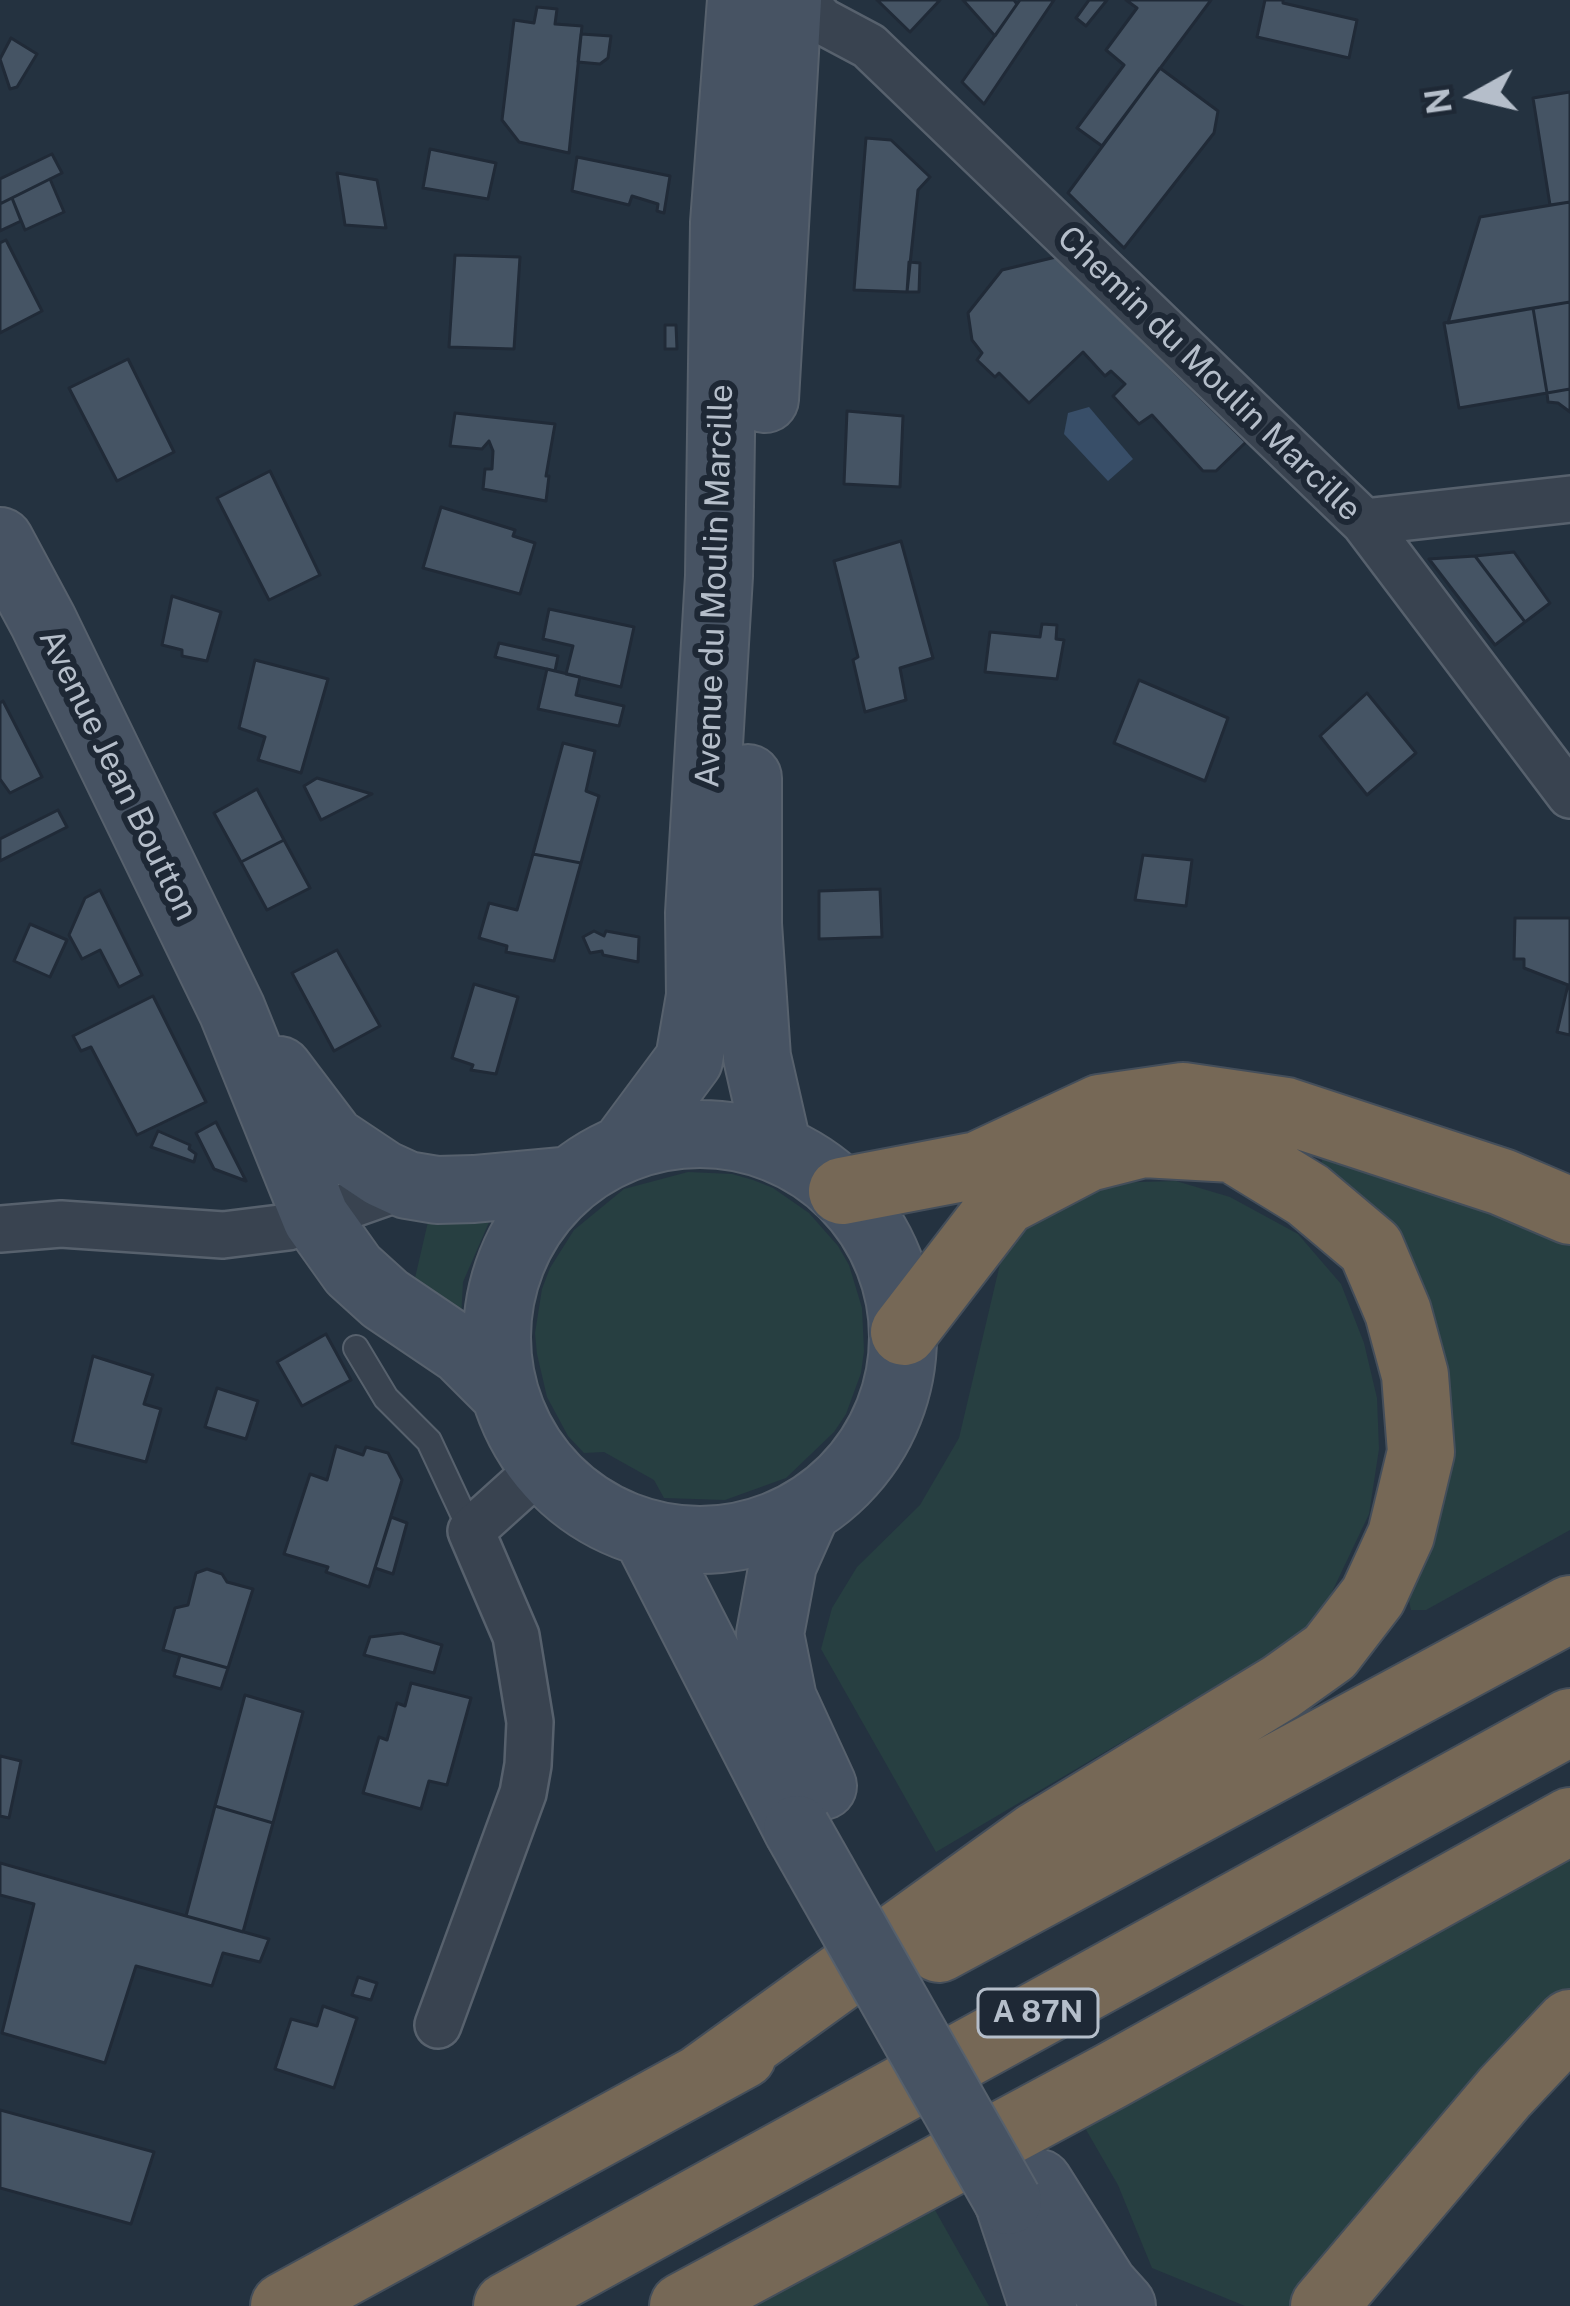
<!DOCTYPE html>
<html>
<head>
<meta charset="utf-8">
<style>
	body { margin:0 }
	#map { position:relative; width:1570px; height:2306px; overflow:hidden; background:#243240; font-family:"Public Sans",sans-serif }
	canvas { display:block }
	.north { position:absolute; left:1414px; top:36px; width:120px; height:120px; -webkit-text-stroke:9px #1e2835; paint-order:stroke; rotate:262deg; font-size:33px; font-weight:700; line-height:48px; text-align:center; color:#b5beca }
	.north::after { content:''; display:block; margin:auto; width:42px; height:54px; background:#b5beca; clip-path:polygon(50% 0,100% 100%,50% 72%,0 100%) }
</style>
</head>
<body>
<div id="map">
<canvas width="1570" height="2306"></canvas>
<div class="north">N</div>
</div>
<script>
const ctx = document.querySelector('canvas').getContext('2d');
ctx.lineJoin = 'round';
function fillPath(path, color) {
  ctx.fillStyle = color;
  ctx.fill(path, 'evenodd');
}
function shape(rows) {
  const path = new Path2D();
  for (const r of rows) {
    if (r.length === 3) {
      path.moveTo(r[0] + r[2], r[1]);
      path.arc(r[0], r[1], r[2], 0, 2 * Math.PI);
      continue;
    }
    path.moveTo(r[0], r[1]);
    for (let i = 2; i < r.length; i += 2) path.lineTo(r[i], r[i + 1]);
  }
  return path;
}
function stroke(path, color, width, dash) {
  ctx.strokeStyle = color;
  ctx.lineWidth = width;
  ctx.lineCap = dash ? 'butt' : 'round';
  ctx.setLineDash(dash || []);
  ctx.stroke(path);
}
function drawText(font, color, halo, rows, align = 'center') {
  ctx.font = font + ' "Public Sans",sans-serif';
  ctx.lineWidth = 12;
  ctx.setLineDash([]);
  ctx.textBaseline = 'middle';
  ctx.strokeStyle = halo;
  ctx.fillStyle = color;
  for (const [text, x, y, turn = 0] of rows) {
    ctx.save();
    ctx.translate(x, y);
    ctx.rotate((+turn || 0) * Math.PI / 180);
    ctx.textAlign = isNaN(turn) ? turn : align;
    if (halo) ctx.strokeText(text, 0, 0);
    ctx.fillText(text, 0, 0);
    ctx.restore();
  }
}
fillPath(shape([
	[1336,1153,1570,1245,1570,1530,1426,1610,1411,1610,1409,1601,1439,1490,1320,1168,1323,1157],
	[688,1172,732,1174,753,1180,773,1188,809,1213,838,1246,849,1265,862,1308,864,1351,861,1373,846,1414,834,1432,786,1478,725,1500,664,1498,654,1480,604,1452,584,1453,568,1436,547,1397,537,1354,535,1333,542,1289,550,1268,574,1230,624,1189],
	[1176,1181,1230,1197,1298,1234,1341,1284,1364,1343,1377,1398,1379,1449,1369,1514,1322,1613,1284,1646,936,1852,821,1649,832,1608,857,1567,920,1505,959,1438,1000,1264,999,1234,1103,1183],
	[430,1213,493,1213,463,1282,461,1319,412,1291],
	[1570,1847,1570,1996,1307,2306,1245,2306,1152,2268,1118,2185,1081,2121],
	[931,2203,989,2306,741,2306]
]), '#273f41');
fillPath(shape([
	[1089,407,1133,459,1108,481,1064,434,1068,413]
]), '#384e68');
const building = shape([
	[877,0,940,0,910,32,877,0],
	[963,0,1014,0,1017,4,995,36,963,0],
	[1020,0,1054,0,984,104,962,82,1020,0],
	[1089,0,1107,0,1086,26,1076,18,1089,0],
	[1126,0,1211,0,1102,146,1077,128,1124,65,1106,50,1137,8,1126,0],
	[1265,0,1283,0,1283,3,1357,20,1349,58,1257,37,1265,0],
	[537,7,557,9,555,24,582,26,569,153,519,142,502,120,514,20,534,23,537,7],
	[581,34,611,36,608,58,600,64,578,62,581,34],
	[11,38,37,54,17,87,10,89,0,59,11,38],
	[1160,68,1218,111,1214,133,1124,248,1068,193,1160,68],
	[1570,92,1570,202,1550,205,1533,98,1570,92],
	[866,138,891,140,930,177,918,190,907,292,854,290,866,138],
	[430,149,496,163,488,199,423,188,430,149],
	[52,154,62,173,0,204,0,179,52,154],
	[577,157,670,176,664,213,657,211,658,204,632,196,629,205,572,191,577,157],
	[337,173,377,180,386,228,345,225,337,173],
	[50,179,64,212,25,230,12,198,50,179],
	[12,198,21,221,0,231,0,204,12,198],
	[1570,202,1570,302,1448,323,1480,217,1570,202],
	[6,240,42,311,0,333,0,243,6,240],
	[455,255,520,257,514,349,449,347,455,255],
	[1056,257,1246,442,1216,471,1203,471,1152,415,1139,424,1113,396,1125,384,1111,371,1105,376,1083,352,1029,403,999,373,995,377,977,360,982,353,972,340,968,313,1002,270,1056,257],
	[909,262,920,263,919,292,907,292,909,262],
	[1570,302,1570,389,1547,393,1533,308,1570,302],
	[1533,308,1547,393,1459,408,1444,323,1533,308],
	[665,325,676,325,677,349,665,349,665,325],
	[128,359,174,452,117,481,69,388,128,359],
	[1570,389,1570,412,1558,403,1548,402,1547,393,1570,389],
	[847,411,903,416,900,487,844,484,847,411],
	[455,413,555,424,546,476,549,476,546,501,483,489,485,469,492,469,493,451,489,441,482,449,450,446,455,413],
	[270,471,320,575,269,600,217,498,270,471],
	[441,507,515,530,513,536,535,543,520,594,423,568,441,507],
	[901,541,933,658,900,668,906,700,865,712,853,660,858,657,834,561,901,541],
	[1514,552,1550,603,1525,622,1475,556,1514,552],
	[1475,556,1525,622,1495,645,1429,559,1475,556],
	[172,596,221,612,207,661,182,656,182,650,162,645,172,596],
	[549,609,634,627,621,687,566,674,573,646,543,639,549,609],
	[1042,624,1057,625,1056,639,1064,640,1057,679,985,672,990,632,1040,637,1042,624],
	[499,643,558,656,555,671,495,657,499,643],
	[255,660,328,679,301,773,258,760,265,737,239,728,255,660],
	[547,669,580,677,576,695,624,706,619,726,538,709,547,669],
	[1139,680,1228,718,1205,781,1114,743,1139,680],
	[1367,693,1416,753,1367,795,1320,736,1367,693],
	[3,701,42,777,10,793,0,779,0,703,3,701],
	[563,743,595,751,586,791,599,796,581,863,533,854,563,743],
	[317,778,372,794,321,820,304,786,317,778],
	[257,789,284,840,241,862,214,813,257,789],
	[58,810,67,827,0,861,0,839,58,810],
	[284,840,310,888,267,910,241,862,284,840],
	[533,854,581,863,554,961,506,952,507,946,479,938,489,903,517,910,533,854],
	[1143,855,1192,860,1186,906,1135,900,1143,855],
	[880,889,882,937,819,939,819,891,880,889],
	[100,890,142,975,119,987,100,950,82,959,69,935,85,898,100,890],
	[1515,918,1570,918,1570,1035,1557,1032,1568,985,1524,968,1524,959,1514,959,1515,918],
	[30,924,67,940,50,977,14,961,30,924],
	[594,931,604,936,606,931,639,937,638,962,603,955,602,951,590,953,583,937,594,931],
	[337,950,380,1026,334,1051,292,973,337,950],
	[474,984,518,997,496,1074,471,1070,473,1065,452,1058,474,984],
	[153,996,206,1102,137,1135,91,1047,81,1051,73,1036,153,996],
	[216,1122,246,1181,214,1169,196,1133,216,1122],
	[158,1131,190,1145,189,1149,196,1154,194,1162,151,1147,158,1131],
	[326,1334,351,1380,302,1406,277,1362,326,1334],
	[93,1356,153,1375,144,1404,161,1409,146,1462,72,1443,93,1356],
	[217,1388,258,1401,246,1439,205,1427,217,1388],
	[336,1446,363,1455,366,1447,388,1453,402,1480,369,1587,326,1572,328,1567,284,1554,310,1474,327,1480,336,1446],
	[391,1517,407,1523,393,1574,375,1568,391,1517],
	[207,1569,222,1574,227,1582,253,1589,228,1668,163,1650,175,1608,188,1605,196,1573,207,1569],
	[402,1633,442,1645,434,1673,364,1655,370,1637,402,1633],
	[180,1655,228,1668,221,1689,174,1676,180,1655],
	[411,1683,471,1698,447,1785,429,1781,421,1809,363,1793,379,1737,387,1740,397,1703,405,1706,411,1683],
	[245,1695,303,1712,273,1823,215,1806,245,1695],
	[0,1756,21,1761,9,1818,0,1816,0,1756],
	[215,1806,273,1823,243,1932,186,1916,215,1806],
	[0,1863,186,1916,269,1939,260,1962,223,1953,212,1986,136,1966,105,2063,2,2033,34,1904,0,1895,0,1863],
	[358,1977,377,1983,371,2000,352,1995,358,1977],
	[323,2006,357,2018,334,2088,275,2069,291,2019,317,2026,323,2006],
	[0,2110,154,2152,131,2224,0,2188,0,2110]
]);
fillPath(building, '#455464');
stroke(building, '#202a37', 3);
const lane = shape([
	[356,1348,386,1398,429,1441,471,1531]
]);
const street = shape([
	[802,0,822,21,869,46,1364,522,1570,795],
	[1364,522,1570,499],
	[0,1229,61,1224,223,1235,288,1227,407,1185],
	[438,2025,523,1793,528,1765,530,1722,516,1636,471,1531,543,1466]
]);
const secondary = shape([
	[765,399,788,0],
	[0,541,43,621,232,1010,316,1218,353,1270,385,1299,462,1351,505,1394],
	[748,778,748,924,757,1057,778,1149],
	[279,1070,332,1140,383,1174,407,1185,437,1190,474,1189,571,1180],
	[700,1337,203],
	[623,1149,689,1060,700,996,699,913,719,576,724,223,741,0],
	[806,1512,783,1564,770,1634,783,1699,823,1786],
	[646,1534,797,1829],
	[1039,2183,1104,2286,1122,2306],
	[1008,2201,1043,2306]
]);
const highway = shape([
	[842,1191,978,1165,1100,1108,1183,1096,1286,1111,1502,1182,1570,1211],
	[939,1949,1570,1609],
	[702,2077,1036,1836,1281,1687,1330,1652,1373,1596,1401,1535,1421,1452,1415,1375,1398,1312,1371,1248,1308,1195,1233,1149,1143,1144,1088,1158,1004,1202,904,1332],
	[284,2306,743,2055],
	[507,2306,1570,1722],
	[683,2306,1111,2076,1570,1821],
	[1324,2306,1505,2092,1570,2023]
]);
stroke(lane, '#57616d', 28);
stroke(street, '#57616d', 50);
stroke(secondary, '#57616d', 70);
stroke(highway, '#444e5a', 70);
stroke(lane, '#394350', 24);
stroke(street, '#394350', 45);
stroke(secondary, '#475363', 66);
stroke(highway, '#766856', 66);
const secondaryBridge = shape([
	[797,1829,1008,2201]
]);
stroke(secondaryBridge, '#57616d', 70, []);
stroke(secondaryBridge, '#475363', 66);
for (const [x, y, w] of [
	[1038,2013,120]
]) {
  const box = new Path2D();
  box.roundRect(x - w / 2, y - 24, w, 48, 9);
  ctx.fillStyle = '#1e2835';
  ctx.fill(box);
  stroke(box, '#b5beca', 3);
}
drawText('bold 30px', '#b5beca', null, [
	["A 87N",1038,2013]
]);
drawText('33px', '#b5beca', '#1e2835', [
	["Chemin du Moulin Marcille",1209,374,44],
	["Avenue du Moulin Marcille",715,586,-88],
	["Avenue Jean Boutton",118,775,64]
]);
</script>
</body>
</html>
